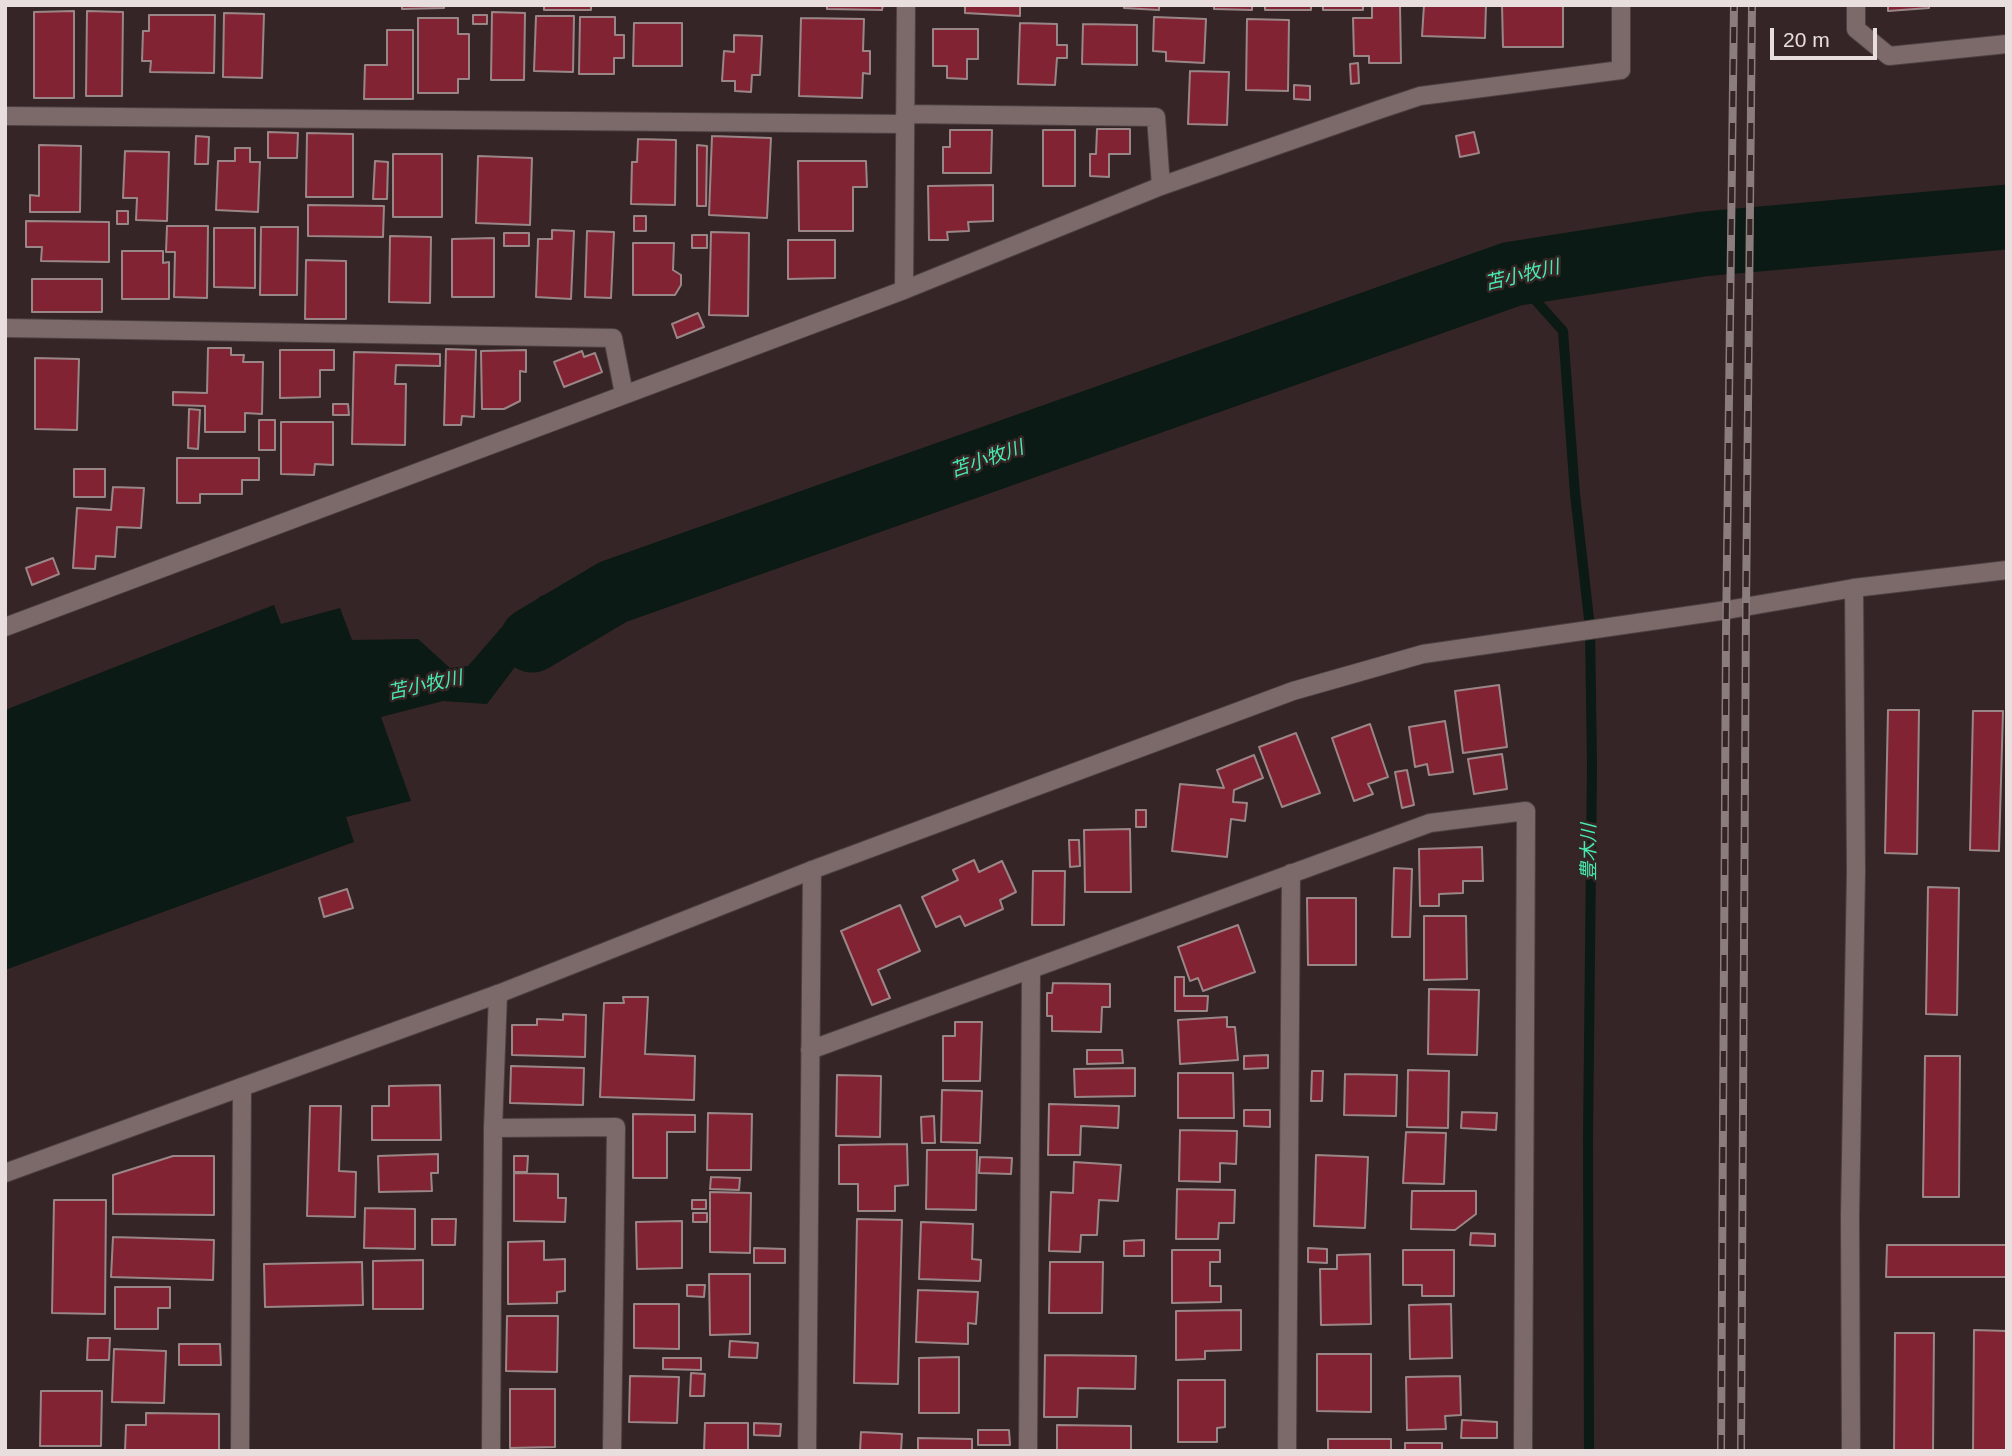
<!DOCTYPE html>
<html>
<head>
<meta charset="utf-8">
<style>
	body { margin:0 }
	#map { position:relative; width:2012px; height:1456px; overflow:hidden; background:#352526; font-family:Arial,sans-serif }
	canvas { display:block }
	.frame { position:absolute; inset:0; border:7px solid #e9dede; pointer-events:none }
	.scale { position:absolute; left:1770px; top:28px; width:107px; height:32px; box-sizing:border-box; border:4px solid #e9dede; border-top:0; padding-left:9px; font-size:21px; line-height:24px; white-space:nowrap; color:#e9dede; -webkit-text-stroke:5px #352526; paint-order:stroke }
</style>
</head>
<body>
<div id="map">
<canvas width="2012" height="1456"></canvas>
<div class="frame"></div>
<div class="scale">20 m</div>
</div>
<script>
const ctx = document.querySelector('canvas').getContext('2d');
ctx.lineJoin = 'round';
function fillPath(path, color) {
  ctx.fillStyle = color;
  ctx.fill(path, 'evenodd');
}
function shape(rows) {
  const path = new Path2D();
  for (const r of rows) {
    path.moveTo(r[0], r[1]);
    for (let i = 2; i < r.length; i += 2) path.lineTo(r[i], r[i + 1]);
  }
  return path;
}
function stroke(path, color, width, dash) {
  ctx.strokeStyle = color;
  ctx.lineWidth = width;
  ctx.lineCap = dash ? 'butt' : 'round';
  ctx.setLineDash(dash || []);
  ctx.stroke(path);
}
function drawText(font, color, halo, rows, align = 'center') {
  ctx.font = font + ' Arial,"Noto Sans JP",sans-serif';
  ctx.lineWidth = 5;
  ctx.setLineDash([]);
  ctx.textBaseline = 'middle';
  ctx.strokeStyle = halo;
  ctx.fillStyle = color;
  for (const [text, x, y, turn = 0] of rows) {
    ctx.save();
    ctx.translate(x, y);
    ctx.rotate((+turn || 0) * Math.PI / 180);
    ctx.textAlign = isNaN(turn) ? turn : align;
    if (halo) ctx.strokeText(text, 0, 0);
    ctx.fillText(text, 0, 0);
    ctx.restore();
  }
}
fillPath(shape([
	[613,573,608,601,521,659,487,704,443,701,381,717,411,801,346,817,354,842,5,970,5,710,274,605,281,624,340,608,352,640,418,639,450,668,468,666,501,628,541,596]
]), '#0b1a14');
stroke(shape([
	[1512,274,1563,331,1575,494,1590,628,1592,766,1588,1139,1589,1451]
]), '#0b1a14', 10);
stroke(shape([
	[532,640,613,592,1512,274,1703,244,2007,217]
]), '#0b1a14', 65);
const building = shape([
	[402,5,444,5,444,8,402,9,402,5],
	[544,5,591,5,591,10,544,10,544,5],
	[827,5,883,5,882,10,827,9,827,5],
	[965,5,1020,5,1020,16,965,13,965,5],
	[1124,5,1159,5,1159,10,1124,8,1124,5],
	[1214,5,1252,5,1252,10,1214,9,1214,5],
	[1265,5,1311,5,1311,10,1265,10,1265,5],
	[1323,5,1363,5,1363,10,1323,10,1323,5],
	[1372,5,1400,5,1401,63,1369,63,1369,56,1354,56,1353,18,1372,18,1372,5],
	[1424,5,1486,5,1485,38,1422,36,1424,5],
	[1502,5,1563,5,1563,47,1503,47,1502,5],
	[1888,5,1929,5,1929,8,1888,11,1888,5],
	[74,11,74,98,34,98,34,12,74,11],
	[87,11,123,12,122,96,86,96,87,11],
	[492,12,525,13,524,80,491,80,492,12],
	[224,13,264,14,262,78,223,77,224,13],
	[149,15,215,15,214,73,150,72,151,61,142,61,143,31,149,31,149,15],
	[473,15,487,15,487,24,473,24,473,15],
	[536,16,574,16,573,72,534,71,536,16],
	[580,17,615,17,615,35,624,35,624,58,614,58,614,74,579,74,580,17],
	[1154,17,1206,19,1204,63,1166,61,1166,52,1153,51,1154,17],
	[418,18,458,18,458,34,469,34,469,79,458,79,458,93,418,93,418,18],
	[801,18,864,19,863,51,870,51,870,74,863,73,862,98,799,96,801,18],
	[1247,19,1289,20,1288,91,1246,90,1247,19],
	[634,23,682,23,682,66,633,66,634,23],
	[1020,23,1057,24,1057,45,1067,45,1067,58,1057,58,1055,85,1018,84,1020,23],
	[1083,24,1137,25,1137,65,1082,64,1083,24],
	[933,29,978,29,978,59,967,59,967,79,947,78,947,66,933,66,933,29],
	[387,30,413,30,413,99,364,99,365,65,387,65,387,30],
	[734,35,762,36,760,75,752,75,751,92,735,91,735,81,722,81,724,51,734,52,734,35],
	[1358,63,1359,83,1351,84,1350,64,1358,63],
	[1190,71,1229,72,1227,125,1188,124,1190,71],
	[1294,85,1310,86,1310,100,1294,99,1294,85],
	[1097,129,1130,129,1130,154,1109,154,1109,177,1090,176,1090,154,1096,154,1097,129],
	[950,130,992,130,991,173,943,173,943,147,950,147,950,130],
	[1043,130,1075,130,1075,186,1043,186,1043,130],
	[268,132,298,133,297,158,268,158,268,132],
	[1474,132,1479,153,1460,157,1456,136,1474,132],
	[307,133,353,134,353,197,306,197,307,133],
	[196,136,209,137,208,164,195,164,196,136],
	[712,136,771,138,767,218,709,215,712,136],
	[638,139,676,140,675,205,631,204,632,162,637,162,638,139],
	[39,145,81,146,80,212,30,212,30,195,39,196,39,145],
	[697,145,707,146,706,206,697,206,697,145],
	[235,148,250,148,250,162,260,162,258,212,216,210,218,161,235,161,235,148],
	[125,151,169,152,167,221,136,220,137,198,123,198,125,151],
	[393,154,442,154,442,217,393,217,393,154],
	[478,156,532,158,530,225,476,223,478,156],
	[375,161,388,162,387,199,373,199,375,161],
	[798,161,866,161,867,187,853,187,853,231,799,231,798,161],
	[993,185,993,221,968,222,969,231,947,232,948,240,929,240,928,186,993,185],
	[308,205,384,206,383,237,308,236,308,205],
	[117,211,128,211,128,224,117,224,117,211],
	[634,216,646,216,646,231,634,231,634,216],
	[26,221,109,222,109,262,41,261,42,247,26,247,26,221],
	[167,226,208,226,207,298,174,297,175,252,166,252,167,226],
	[261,227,298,227,297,295,260,295,261,227],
	[214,228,255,228,255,288,214,287,214,228],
	[552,230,574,231,571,299,536,297,538,239,552,239,552,230],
	[587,231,614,232,611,298,585,297,587,231],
	[711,232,749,233,748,316,709,315,711,232],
	[504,233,529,233,529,246,504,246,504,233],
	[692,235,707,235,707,248,692,248,692,235],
	[390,236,431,237,430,303,389,302,390,236],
	[494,238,494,297,452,297,452,239,494,238],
	[788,240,835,240,835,278,788,279,788,240],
	[633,243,674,243,673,270,681,275,681,285,675,295,633,295,633,243],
	[122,251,163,251,163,263,169,262,169,299,122,299,122,251],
	[306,260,346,261,346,319,305,319,306,260],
	[32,279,102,279,102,312,32,312,32,279],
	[698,313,704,327,677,338,672,324,698,313],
	[208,348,231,348,231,355,244,355,243,362,263,362,262,414,245,413,245,432,205,432,205,406,173,405,173,392,207,393,208,348],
	[446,349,476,350,474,417,462,416,461,425,444,425,446,349],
	[280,350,334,350,334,370,320,370,320,397,280,398,280,350],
	[526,350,526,372,520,371,520,401,504,409,482,409,481,351,526,350],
	[582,351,584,357,595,353,602,372,564,387,554,362,582,351],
	[354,352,440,354,440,366,396,365,395,384,406,384,405,445,352,444,354,352],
	[35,358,79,359,77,430,35,429,35,358],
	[333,404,348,404,349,415,333,415,333,404],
	[189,409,200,410,198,449,188,448,189,409],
	[259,420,275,420,275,450,259,450,259,420],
	[281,422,333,422,333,465,315,464,314,475,281,474,281,422],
	[177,458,259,458,259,480,242,480,242,494,200,494,200,503,177,503,177,458],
	[74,469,105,469,105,497,74,497,74,469],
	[113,487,144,488,141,528,117,527,115,557,96,556,95,569,73,568,77,508,111,510,113,487],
	[53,558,59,574,32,585,26,568,53,558],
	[1499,685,1507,747,1463,753,1455,691,1499,685],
	[1888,710,1919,710,1917,854,1885,853,1888,710],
	[1973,711,2003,711,1999,851,1970,850,1973,711],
	[1445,721,1453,772,1429,775,1427,764,1415,767,1409,727,1445,721],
	[1370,724,1388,777,1368,784,1373,794,1354,801,1332,738,1370,724],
	[1296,733,1320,793,1282,807,1259,747,1296,733],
	[1502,754,1507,789,1474,794,1468,759,1502,754],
	[1254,755,1263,778,1234,790,1233,802,1247,803,1245,821,1231,819,1227,857,1172,851,1180,784,1224,788,1217,770,1254,755],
	[1407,770,1414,805,1402,808,1395,772,1407,770],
	[1136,810,1146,810,1146,827,1136,827,1136,810],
	[1130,829,1131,892,1085,892,1084,830,1130,829],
	[1069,840,1079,840,1080,866,1070,867,1069,840],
	[1482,847,1483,881,1463,881,1463,893,1439,894,1439,906,1420,906,1419,849,1482,847],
	[974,860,979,872,1002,861,1016,892,1000,900,1003,909,965,926,960,916,936,927,922,897,958,880,953,870,974,860],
	[1394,868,1412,869,1410,937,1392,937,1394,868],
	[1033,871,1065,871,1064,925,1032,925,1033,871],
	[1928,887,1959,888,1957,1015,1926,1014,1928,887],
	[347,889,353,908,324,917,319,898,347,889],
	[1307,898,1356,898,1356,965,1308,965,1307,898],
	[900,905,920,951,878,970,890,998,872,1005,841,931,900,905],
	[1424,916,1466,916,1467,979,1424,980,1424,916],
	[1238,925,1255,972,1203,991,1198,978,1190,981,1178,947,1238,925],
	[1175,977,1184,977,1184,996,1208,996,1207,1011,1175,1011,1175,977],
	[1053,983,1110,984,1110,1007,1102,1007,1101,1032,1052,1031,1052,1016,1047,1016,1047,993,1052,993,1053,983],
	[1429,989,1479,990,1477,1055,1428,1054,1429,989],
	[623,997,648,997,645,1054,695,1056,694,1100,600,1097,604,1003,624,1003,623,997],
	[563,1014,586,1015,585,1057,512,1055,512,1025,537,1025,537,1019,563,1020,563,1014],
	[1227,1017,1227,1027,1235,1027,1238,1060,1180,1064,1178,1020,1227,1017],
	[955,1022,982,1022,980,1081,943,1081,943,1036,955,1036,955,1022],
	[1087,1050,1122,1050,1123,1063,1087,1064,1087,1050],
	[1268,1055,1268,1068,1244,1069,1244,1056,1268,1055],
	[1925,1056,1960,1056,1959,1197,1923,1197,1925,1056],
	[511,1066,584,1068,583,1105,510,1103,511,1066],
	[1135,1068,1135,1096,1075,1097,1074,1069,1135,1068],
	[1408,1070,1449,1071,1448,1128,1407,1127,1408,1070],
	[1312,1071,1323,1071,1322,1101,1311,1101,1312,1071],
	[1178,1073,1233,1073,1234,1118,1178,1118,1178,1073],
	[1345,1074,1397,1075,1396,1116,1344,1115,1345,1074],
	[837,1075,881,1076,880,1137,836,1136,837,1075],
	[440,1085,441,1140,372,1140,372,1106,389,1106,389,1086,440,1085],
	[942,1090,982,1091,980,1143,941,1142,942,1090],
	[1049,1104,1119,1106,1118,1128,1081,1126,1080,1155,1048,1155,1049,1104],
	[310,1106,341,1106,339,1171,356,1172,355,1217,307,1216,310,1106],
	[1244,1110,1270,1110,1270,1127,1244,1126,1244,1110],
	[1462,1112,1497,1113,1496,1130,1461,1128,1462,1112],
	[708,1113,752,1114,751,1170,707,1170,708,1113],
	[633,1114,695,1115,695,1132,667,1132,667,1178,633,1178,633,1114],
	[934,1116,935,1143,922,1143,921,1117,934,1116],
	[1180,1130,1237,1131,1236,1164,1220,1163,1220,1182,1179,1181,1180,1130],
	[1406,1132,1446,1133,1444,1184,1403,1183,1406,1132],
	[907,1144,908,1185,895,1186,895,1211,858,1211,858,1184,839,1184,839,1145,907,1144],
	[927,1150,977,1150,976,1210,926,1209,927,1150],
	[438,1154,438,1173,431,1173,432,1191,379,1192,378,1156,438,1154],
	[1316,1155,1368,1157,1365,1228,1314,1226,1316,1155],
	[173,1156,214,1156,214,1215,113,1214,113,1175,173,1156],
	[514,1156,528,1156,527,1172,514,1172,514,1156],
	[980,1157,1012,1158,1011,1174,979,1173,980,1157],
	[1074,1162,1121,1165,1118,1201,1099,1200,1097,1235,1081,1235,1080,1252,1049,1251,1051,1192,1073,1193,1074,1162],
	[514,1173,558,1174,558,1198,566,1198,565,1222,514,1221,514,1173],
	[711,1177,740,1178,739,1190,710,1189,711,1177],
	[1177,1189,1235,1190,1234,1223,1219,1223,1218,1239,1176,1239,1177,1189],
	[1412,1191,1476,1191,1476,1214,1455,1230,1411,1229,1412,1191],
	[710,1192,751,1193,750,1253,710,1252,710,1192],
	[54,1200,106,1200,105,1314,52,1313,54,1200],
	[692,1200,706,1200,706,1209,692,1209,692,1200],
	[365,1208,415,1209,415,1249,364,1248,365,1208],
	[693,1213,707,1213,707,1222,693,1222,693,1213],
	[432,1219,456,1219,455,1245,432,1245,432,1219],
	[857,1219,902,1220,898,1384,854,1383,857,1219],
	[682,1221,682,1268,637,1269,636,1222,682,1221],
	[921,1222,973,1224,972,1259,981,1260,980,1281,919,1279,921,1222],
	[1471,1233,1495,1234,1495,1246,1470,1245,1471,1233],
	[113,1237,214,1240,213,1280,111,1277,113,1237],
	[1144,1240,1144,1256,1124,1256,1124,1241,1144,1240],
	[544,1241,544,1260,565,1259,565,1291,557,1292,557,1303,508,1304,508,1242,544,1241],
	[1887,1245,2007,1245,2007,1277,1886,1277,1887,1245],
	[754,1248,785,1249,785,1263,754,1263,754,1248],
	[1308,1248,1327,1249,1327,1263,1308,1262,1308,1248],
	[1172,1250,1220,1250,1220,1262,1210,1262,1210,1286,1221,1286,1221,1302,1172,1303,1172,1250],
	[1403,1250,1454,1250,1454,1296,1422,1296,1422,1285,1403,1285,1403,1250],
	[1370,1254,1371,1324,1321,1325,1320,1269,1337,1269,1337,1255,1370,1254],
	[423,1260,423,1309,373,1309,373,1261,423,1260],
	[362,1262,363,1305,265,1307,264,1264,362,1262],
	[1050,1262,1103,1262,1102,1313,1049,1313,1050,1262],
	[709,1274,750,1274,750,1334,710,1335,709,1274],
	[687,1285,705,1285,704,1297,687,1296,687,1285],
	[115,1287,170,1287,170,1308,158,1308,158,1329,115,1329,115,1287],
	[918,1290,978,1292,976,1324,968,1323,968,1344,916,1342,918,1290],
	[634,1304,679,1304,679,1349,634,1348,634,1304],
	[1451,1304,1452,1358,1410,1359,1409,1305,1451,1304],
	[1241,1310,1241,1350,1205,1351,1205,1359,1176,1360,1176,1311,1241,1310],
	[507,1316,558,1316,557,1372,506,1371,507,1316],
	[1974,1330,2007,1331,2007,1451,1973,1451,1974,1330],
	[1895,1333,1934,1333,1933,1451,1894,1451,1895,1333],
	[88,1338,110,1338,109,1360,87,1360,88,1338],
	[730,1341,758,1343,757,1358,729,1357,730,1341],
	[179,1344,220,1344,221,1365,179,1365,179,1344],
	[114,1349,166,1351,164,1403,112,1402,114,1349],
	[1317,1354,1371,1354,1371,1412,1317,1411,1317,1354],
	[1045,1355,1136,1356,1135,1389,1078,1388,1077,1417,1044,1417,1045,1355],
	[959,1357,959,1413,919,1413,919,1358,959,1357],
	[663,1358,701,1358,701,1370,663,1369,663,1358],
	[691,1373,705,1374,704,1396,690,1396,691,1373],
	[630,1376,679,1377,677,1423,629,1422,630,1376],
	[1460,1376,1461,1415,1445,1416,1446,1429,1407,1430,1406,1377,1460,1376],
	[1178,1380,1225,1380,1225,1427,1217,1428,1217,1442,1178,1442,1178,1380],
	[510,1389,555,1389,555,1447,510,1448,510,1389],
	[41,1391,102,1391,101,1446,40,1446,41,1391],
	[146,1413,219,1414,219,1451,125,1451,126,1425,146,1425,146,1413],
	[1462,1420,1497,1422,1497,1438,1461,1438,1462,1420],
	[705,1423,748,1423,748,1451,704,1451,705,1423],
	[754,1423,781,1424,780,1436,754,1435,754,1423],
	[1057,1425,1131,1426,1131,1451,1057,1451,1057,1425],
	[978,1430,1009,1430,1010,1445,978,1445,978,1430],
	[861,1432,902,1434,901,1451,860,1451,861,1432],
	[918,1438,972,1439,972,1451,918,1451,918,1438],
	[1328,1439,1391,1439,1391,1451,1328,1451,1328,1439],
	[1405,1443,1442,1443,1442,1451,1405,1451,1405,1443]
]);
fillPath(building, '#822333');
stroke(building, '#9b8687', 2);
const street = shape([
	[1856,5,1856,29,1889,56,2007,44],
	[905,114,1156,117,1161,186],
	[5,116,905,124],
	[904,290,906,5],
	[5,328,613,338,624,394],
	[5,627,904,290,1161,186,1378,110,1420,96,1621,70],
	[810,1050,1430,823,1526,811,1523,1451],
	[493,1128,616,1127,612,1451],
	[240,1451,242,1087],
	[491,1451,493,1128,498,994],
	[807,1451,812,870],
	[1028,1451,1031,971],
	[1287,1451,1291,873],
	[1851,1451,1850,1216,1856,871,1854,588]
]);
const secondary = shape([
	[1621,70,1621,5],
	[5,1173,498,994,812,870,1293,691,1423,654,1727,610,1854,588,2007,570]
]);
stroke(street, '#4d4041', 20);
stroke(secondary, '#4d4041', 20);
stroke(street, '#7c696a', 18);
stroke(secondary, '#7c696a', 18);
const rail = shape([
	[1721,1451,1726,635,1734,5],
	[1741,1451,1746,607,1752,5]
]);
stroke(rail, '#8b7d7d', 8);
stroke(rail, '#352526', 5, [16]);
drawText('italic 19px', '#48ebaf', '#352526', [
	["苫小牧川",1522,276,-13],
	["苫小牧川",987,460,-19],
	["苫小牧川",425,686,-12],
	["豊木川",1590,852,-90]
]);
</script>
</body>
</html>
